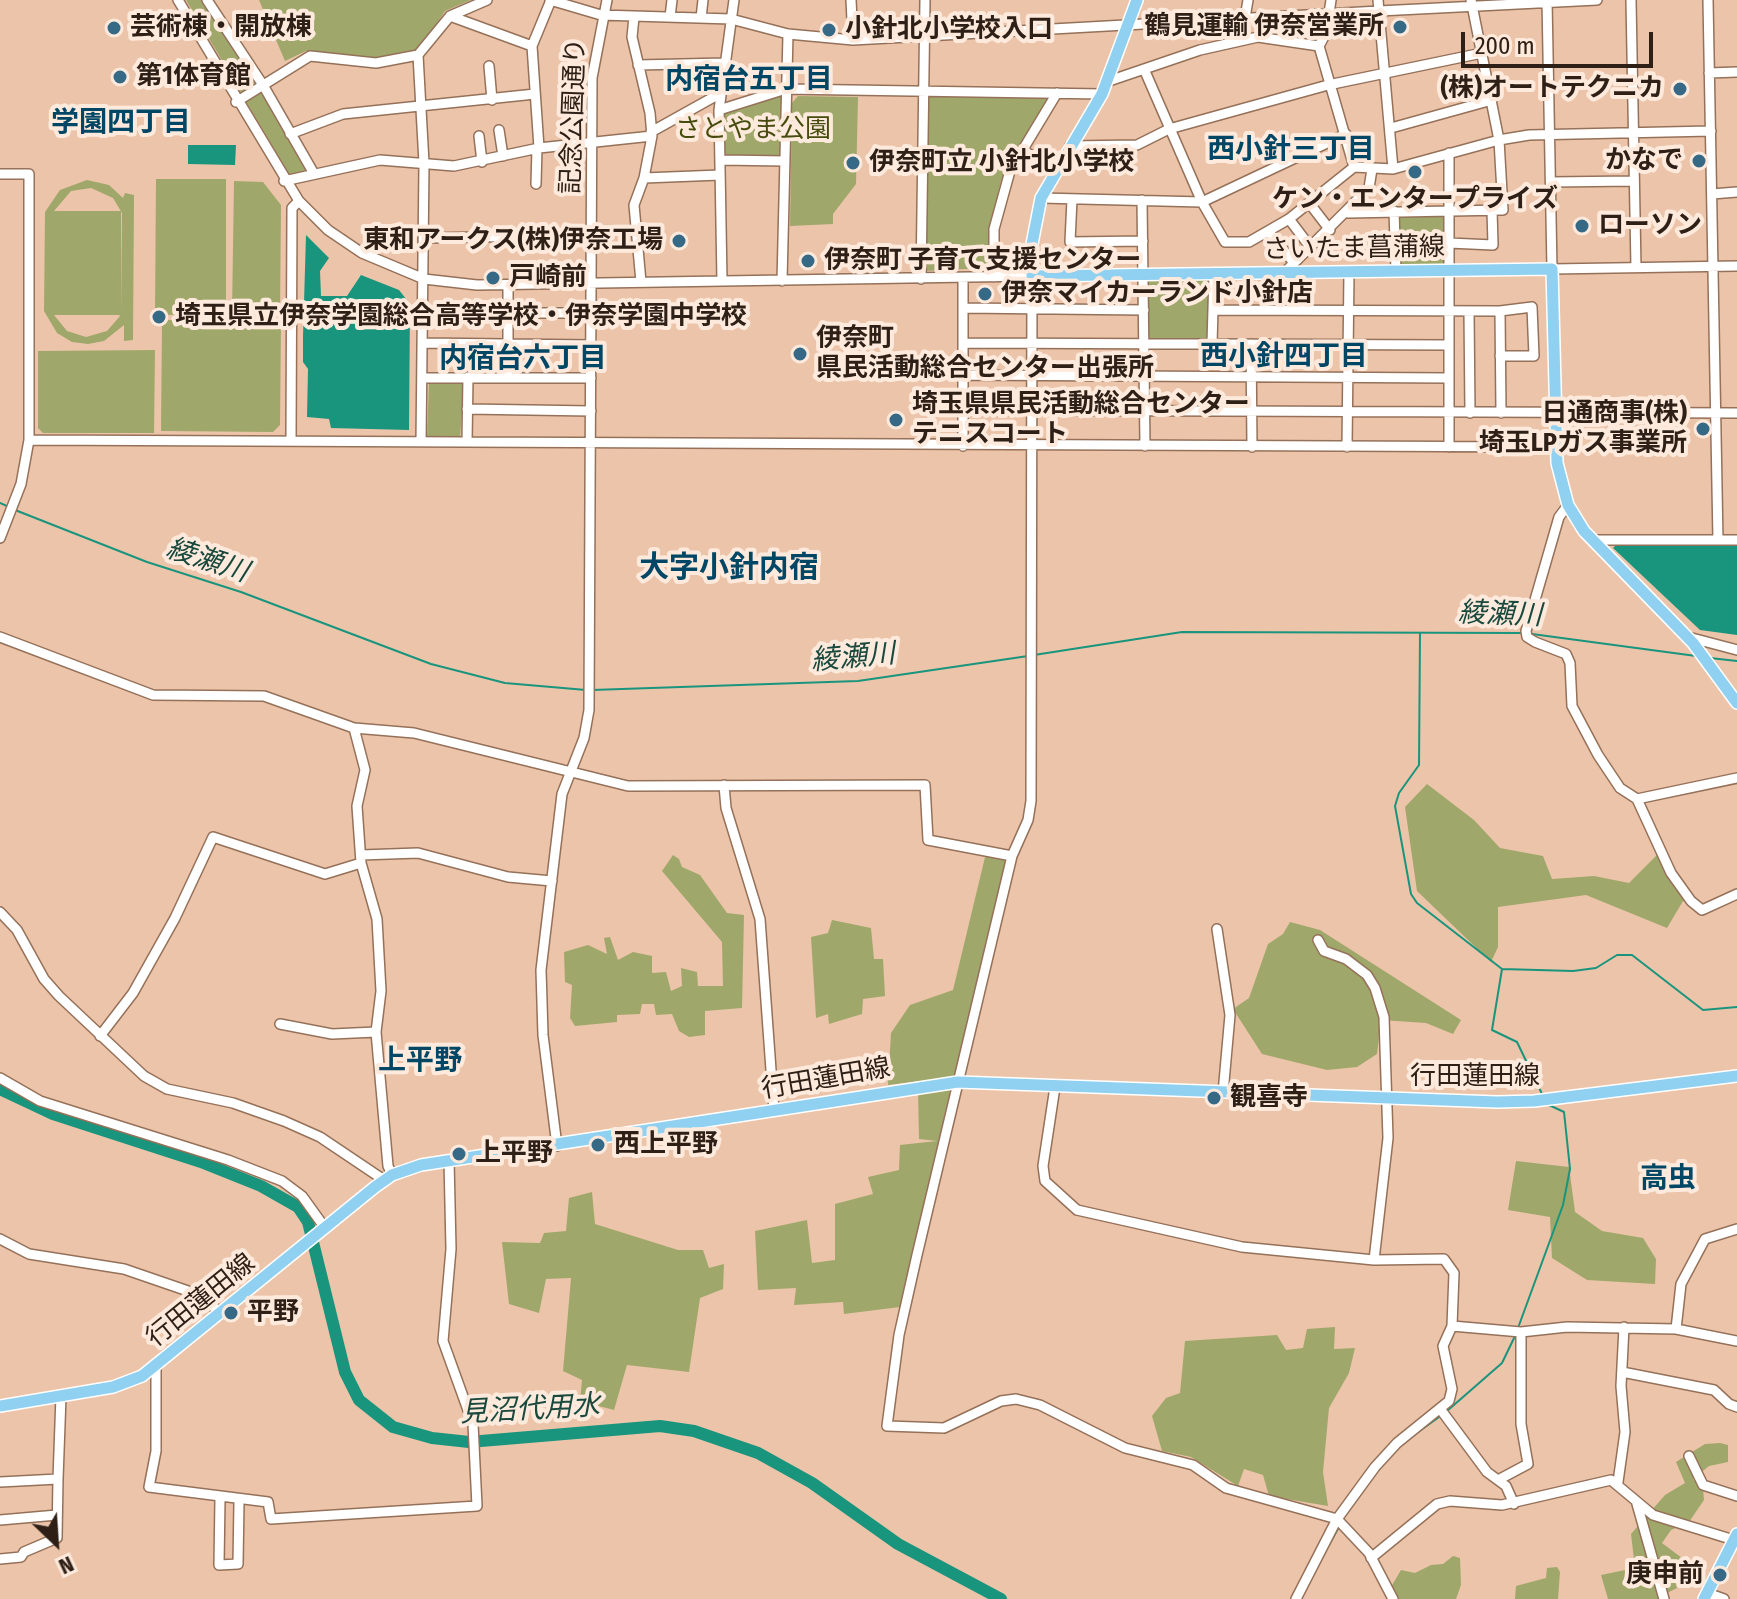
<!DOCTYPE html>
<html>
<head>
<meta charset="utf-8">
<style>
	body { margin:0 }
	#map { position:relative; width:1737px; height:1599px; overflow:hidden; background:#ecc4aa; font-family:"Fira Sans Condensed",sans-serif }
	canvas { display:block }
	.north { position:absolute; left:16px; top:1503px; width:80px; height:80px; -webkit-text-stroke:6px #feeadc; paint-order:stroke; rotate:155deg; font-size:22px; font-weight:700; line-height:32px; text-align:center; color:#2e2016 }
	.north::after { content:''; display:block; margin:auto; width:28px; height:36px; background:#2e2016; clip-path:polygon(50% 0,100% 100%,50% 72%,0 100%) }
	.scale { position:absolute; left:1461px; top:32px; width:192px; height:36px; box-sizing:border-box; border:4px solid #2e2016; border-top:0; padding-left:10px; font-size:24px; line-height:28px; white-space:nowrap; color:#2e2016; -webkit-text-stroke:6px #feeadc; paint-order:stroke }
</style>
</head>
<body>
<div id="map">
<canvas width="1737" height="1599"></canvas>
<div class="north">N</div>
<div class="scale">200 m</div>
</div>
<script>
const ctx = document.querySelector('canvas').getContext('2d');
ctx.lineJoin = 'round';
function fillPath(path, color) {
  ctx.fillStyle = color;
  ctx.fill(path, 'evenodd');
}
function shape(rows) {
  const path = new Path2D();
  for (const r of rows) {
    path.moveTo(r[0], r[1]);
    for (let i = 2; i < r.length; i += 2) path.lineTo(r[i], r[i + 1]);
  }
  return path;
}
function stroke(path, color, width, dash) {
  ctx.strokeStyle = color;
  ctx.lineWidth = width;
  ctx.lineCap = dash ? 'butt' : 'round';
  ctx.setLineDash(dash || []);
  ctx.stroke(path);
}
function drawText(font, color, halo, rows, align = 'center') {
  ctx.font = font + ' "Fira Sans Condensed","Noto Sans JP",sans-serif';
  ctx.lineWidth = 8;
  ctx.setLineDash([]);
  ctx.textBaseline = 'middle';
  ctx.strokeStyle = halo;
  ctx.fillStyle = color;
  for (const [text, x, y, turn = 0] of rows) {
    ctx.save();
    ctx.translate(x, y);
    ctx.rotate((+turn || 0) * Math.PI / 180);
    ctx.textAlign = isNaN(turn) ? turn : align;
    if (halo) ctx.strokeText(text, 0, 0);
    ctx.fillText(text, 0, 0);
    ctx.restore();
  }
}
fillPath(shape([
	[186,0,203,0,256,85,242,94],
	[259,0,471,0,445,11,421,48,414,53,372,60,306,51,285,61],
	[261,89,307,170,290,175,245,100],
	[786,89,785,161,721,160,719,110],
	[926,95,1050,95,1051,98,1001,181,990,228,988,268,924,271],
	[798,96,858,97,856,184,833,214,833,224,790,226,792,103],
	[156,179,226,179,226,314,155,315],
	[87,180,109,185,123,198,125,193,134,195,133,340,124,341,124,325,104,341,88,344,72,342,57,333,44,311,45,212,60,190],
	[91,188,113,198,122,213,121,314,121,211,54,211,71,191],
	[54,315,119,315,120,316,107,331,86,337,67,331],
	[234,181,263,182,281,205,280,315,232,314],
	[1449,210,1449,270,1396,271,1394,211],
	[1143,274,1214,274,1212,344,1144,344],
	[162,320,281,321,280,425,273,432,161,431],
	[155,350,154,433,43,433,38,428,38,351],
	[429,381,464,384,460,438,427,438],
	[1427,784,1474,820,1500,848,1543,856,1552,879,1594,876,1629,883,1658,854,1686,896,1667,928,1586,895,1498,907,1498,947,1491,962,1417,891,1405,807],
	[986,853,1009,859,955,1077,888,1085,891,1033,910,1005,953,990],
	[673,855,679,859,682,867,700,875,727,913,744,915,742,1008,705,1011,705,1035,689,1037,679,1031,672,1014,656,1015,654,1004,642,1004,640,1014,617,1015,617,1022,575,1026,570,1018,572,985,565,982,564,952,588,945,607,954,604,938,610,937,618,960,633,952,652,956,652,973,666,972,671,991,682,986,681,968,697,972,698,986,723,986,722,942,662,871],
	[832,920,871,928,874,959,883,959,885,996,863,999,862,1014,829,1024,828,1014,816,1018,811,937,828,933],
	[1290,922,1320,930,1461,1020,1453,1034,1426,1023,1381,1020,1377,1054,1357,1067,1327,1070,1262,1054,1233,1009,1249,998,1268,944,1283,934],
	[951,1087,900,1307,844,1314,843,1302,794,1305,796,1288,758,1290,755,1231,807,1220,812,1263,835,1260,835,1204,873,1194,868,1177,899,1170,900,1145,937,1141,919,1139,918,1090],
	[1516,1161,1569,1167,1575,1212,1602,1231,1643,1238,1656,1259,1655,1284,1587,1280,1552,1258,1550,1217,1508,1210],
	[592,1192,595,1224,678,1250,703,1250,709,1268,724,1264,723,1289,700,1298,689,1372,627,1365,614,1410,580,1401,582,1380,563,1371,571,1278,546,1279,539,1313,509,1304,502,1242,540,1243,544,1233,566,1231,569,1198],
	[1335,1327,1334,1349,1355,1348,1349,1373,1329,1408,1323,1472,1328,1506,1269,1496,1263,1475,1244,1469,1238,1486,1191,1457,1162,1451,1152,1416,1166,1398,1180,1393,1185,1341,1277,1335,1286,1350,1303,1348,1307,1329],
	[1720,1443,1728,1445,1728,1462,1709,1466,1693,1479,1703,1489,1704,1500,1689,1522,1671,1530,1662,1543,1682,1558,1673,1576,1677,1588,1667,1593,1664,1599,1608,1599,1601,1575,1635,1568,1631,1534,1665,1495,1685,1483,1676,1462,1705,1444],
	[1453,1556,1460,1558,1461,1585,1456,1599,1398,1599,1391,1587,1401,1570,1415,1573,1431,1565,1443,1564],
	[1557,1567,1560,1572,1558,1599,1515,1599,1516,1586,1546,1578,1547,1568]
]), '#9fa86a');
fillPath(shape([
	[188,145,236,145,235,165,188,164],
	[306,235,329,258,320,271,321,296,347,296,361,275,399,290,410,304,409,430,331,428,329,419,307,417,308,369,303,362,303,336],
	[1615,546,1737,546,1737,635,1700,630,1613,548]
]), '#19957d');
stroke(shape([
	[0,503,9,507],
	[15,510,147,562,241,592,431,664,505,683,586,690],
	[1420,633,1419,765,1399,793,1395,806,1411,894,1417,903,1502,969,1573,971,1596,968,1617,955,1632,955,1703,1010,1737,1007],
	[1532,634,1696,656],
	[1034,655,1182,632,1522,633],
	[1710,658,1737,661],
	[592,690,858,681,1028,656],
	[1502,969,1492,1030,1517,1042,1543,1096],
	[1518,1328,1563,1205,1570,1169,1564,1112,1549,1105],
	[1447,1411,1502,1363,1516,1334],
	[1418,1432,1442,1415],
	[1324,1554,1340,1525]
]), '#19957d', 2);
stroke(shape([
	[898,1544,1001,1599]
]), '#19957d', 7);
stroke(shape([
	[0,1089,53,1114,201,1162,261,1186,298,1207,308,1222,345,1372,359,1400,393,1427,432,1438,469,1442,660,1426,694,1431,758,1453,812,1483,898,1544,1001,1599]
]), '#19957d', 12);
const minor = shape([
	[178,0,299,201,328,230,362,253,424,279,477,285,1032,276,1031,801,1028,820,1012,856,917,1255,899,1335,887,1426,944,1428,1001,1401,1016,1399,1040,1405,1125,1448,1193,1465,1226,1488,1337,1519,1369,1553,1393,1599],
	[207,0,263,85,313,172],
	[550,0,601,15,731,19,788,34,853,40,1379,11,1393,169],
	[851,0,853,40],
	[1378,0,1379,11,1597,0],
	[1547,0,1552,269,1737,266],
	[1631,0,1636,267],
	[1708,0,1718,540],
	[450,16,532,46],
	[634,17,632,37,650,113,652,136,644,178,634,205,641,282],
	[670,17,672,0],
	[701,18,703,0],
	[1245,18,1248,0],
	[418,55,424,163,421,442],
	[638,65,725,63],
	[489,66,492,100],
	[1144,69,1202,202,1225,242,1249,242,1289,219,1354,167,1319,46,1326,33,1331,0],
	[1709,73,1737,72],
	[1106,82,1200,50,1258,37,1319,46],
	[236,102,310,56,376,63,418,55,450,16,487,0],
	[719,110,786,89,1102,94],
	[1391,128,1492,100],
	[499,130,503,156],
	[651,132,721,93],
	[290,134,343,114,535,94],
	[479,136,482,162],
	[1070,146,1137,145,1169,129,1328,85,1482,53],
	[539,148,532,46,551,0],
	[1022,150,1056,170],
	[721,160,785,161],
	[1354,167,1393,169,1499,140,1529,135,1711,131],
	[0,174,29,174,29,440,21,484,0,538],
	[644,178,720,175],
	[284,181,380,160,454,166,539,148,652,136],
	[1551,182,1634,181],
	[536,184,537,148],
	[1712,194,1737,192],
	[1041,198,1202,202,1346,134],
	[1072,199,1070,242,1143,241],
	[1142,200,1145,446],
	[1310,204,1330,230],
	[1394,211,1396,271],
	[1348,213,1503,210,1499,140,1471,0],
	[1289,219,1311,248],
	[1269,232,1294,263],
	[424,238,593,235],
	[1449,243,1493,245,1492,210],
	[1285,272,1369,188,1372,169],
	[994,277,994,229,1010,171,1057,93],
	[921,279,925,0],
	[722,281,719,110,734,0],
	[782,281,788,34],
	[963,308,1144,310],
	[1213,310,1500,311,1501,413],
	[1469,311,1470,413],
	[1500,311,1532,307,1534,356,1500,356],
	[423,313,592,313],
	[422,343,591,345],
	[963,343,1449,345],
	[1212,344,1214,274],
	[1251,344,1252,447],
	[963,375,1449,378],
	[508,377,508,285],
	[422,378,591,378],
	[467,409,591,411],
	[963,410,1737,413],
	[29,440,1556,447],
	[291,441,292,208,299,201],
	[467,442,468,377],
	[963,446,963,278],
	[1347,447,1349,271],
	[1449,447,1449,153],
	[1568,505,1559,517,1526,631,1527,637,1535,642,1566,654,1570,663,1572,706,1598,755,1620,788,1637,799,1737,778],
	[1592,540,1737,540],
	[0,637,153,695,264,696,354,728,414,733,628,786,925,785,928,840,1012,856],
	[1688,637,1737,650],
	[354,728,365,770,357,806,361,863,377,919,381,991,376,1032,388,1166,392,1175],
	[724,785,726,808,760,919,774,1111],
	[1637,799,1671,873,1691,901,1702,910,1737,894],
	[361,855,418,853,508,877,552,881],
	[0,912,17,930,44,979,59,996,144,1076,167,1089,233,1103,284,1121,320,1137,384,1180],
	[1217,929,1230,1015,1223,1093],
	[1318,940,1324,951,1346,959,1367,975,1375,988,1384,1017,1388,1138,1374,1260],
	[280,1024,332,1034,376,1032],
	[100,1036,133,993,175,918,213,837,325,874,361,863],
	[0,1078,40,1101,228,1160,282,1181,302,1196,325,1228],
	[1055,1087,1043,1166,1045,1181,1077,1210,1242,1247,1374,1260,1444,1259,1454,1273,1452,1326,1521,1332,1567,1327,1676,1329,1737,1341],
	[557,1146,543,1035,541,970,562,794,584,738,589,710,592,78,607,0],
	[0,1239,29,1254,124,1269,188,1291,223,1313],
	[1676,1329,1681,1284,1705,1239,1737,1229],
	[156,1367,156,1451,149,1487,268,1502,271,1519,477,1506,473,1424,443,1341,451,1249,449,1160],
	[1622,1372,1714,1390,1729,1404,1737,1407],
	[1441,1410,1487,1472,1506,1486,1514,1504],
	[1689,1456,1703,1485,1737,1496],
	[58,1479,61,1396],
	[1498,1480,1528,1464,1521,1424,1521,1332],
	[0,1482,58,1479,57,1538,24,1552,21,1557,0,1559],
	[1618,1482,1625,1432,1621,1386,1624,1327],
	[220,1498,219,1565,238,1564,239,1501],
	[1637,1504,1664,1599],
	[0,1520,57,1515],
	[1371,1558,1437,1504,1450,1501,1502,1505,1611,1480,1653,1515,1737,1541],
	[1707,1593,1724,1599],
	[1296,1599,1337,1519,1375,1467,1397,1443,1449,1401,1452,1389,1443,1346,1452,1326]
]);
const major = shape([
	[1137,0,1102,94,1041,198,1032,244,1032,276,1552,269,1557,463,1568,505,1584,531,1693,643,1737,703],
	[0,1406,113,1387,142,1376,375,1187,392,1175,421,1165,958,1082,1497,1102,1534,1101,1737,1076],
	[1704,1599,1737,1534]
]);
stroke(minor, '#957159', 12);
stroke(major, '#fff', 14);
stroke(minor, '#fff', 9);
stroke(major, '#90d0f1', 11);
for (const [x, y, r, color] of [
	[1400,27,8,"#366986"],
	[114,28,8,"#366986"],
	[829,30,8,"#366986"],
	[120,77,8,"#366986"],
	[1680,89,8,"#366986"],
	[1699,161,8,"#366986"],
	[853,163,8,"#366986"],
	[1415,172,8,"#366986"],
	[1582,226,8,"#366986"],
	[679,241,8,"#366986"],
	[808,261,8,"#366986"],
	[493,278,8,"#366986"],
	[985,294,8,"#366986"],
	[159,317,8,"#366986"],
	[800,354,8,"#366986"],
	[896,420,8,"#366986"],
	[1703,429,8,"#366986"],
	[1214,1098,8,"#366986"],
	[598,1145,8,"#366986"],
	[459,1154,8,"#366986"],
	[231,1313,8,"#366986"],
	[1720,1575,8,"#366986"]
]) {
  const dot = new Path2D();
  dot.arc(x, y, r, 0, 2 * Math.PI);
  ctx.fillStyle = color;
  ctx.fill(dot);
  stroke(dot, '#feeadc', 3);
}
drawText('bold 26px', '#2e2016', '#feeadc', [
	["鶴見運輸 伊奈営業所",1384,27,"right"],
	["芸術棟・開放棟",130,28],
	["小針北小学校入口",845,30],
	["第1体育館",136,77],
	["(株)オートテクニカ",1664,89,"right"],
	["かなで",1683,161,"right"],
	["伊奈町立 小針北小学校",869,163],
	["ケン・エンタープライズ",1415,200,"center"],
	["ローソン",1598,226],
	["東和アークス(株)伊奈工場",663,241,"right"],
	["伊奈町 子育て支援センター",824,261],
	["戸崎前",509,278],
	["伊奈マイカーランド小針店",1001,294],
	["埼玉県立伊奈学園総合高等学校・伊奈学園中学校",175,317],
	["伊奈町",816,339],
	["県民活動総合センター出張所",816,369],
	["埼玉県県民活動総合センター",912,405],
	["テニスコート",912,435],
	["日通商事(株)",1687,414,"right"],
	["埼玉LPガス事業所",1687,444,"right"],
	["観喜寺",1230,1098],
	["西上平野",614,1145],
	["上平野",475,1154],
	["平野",247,1313],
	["庚申前",1704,1575,"right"]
], 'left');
drawText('26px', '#2e2016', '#feeadc', [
	["記念公園通り",574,116,-88],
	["さいたま菖蒲線",1354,249,-1],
	["行田蓮田線",1475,1077],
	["行田蓮田線",826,1079,-10],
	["行田蓮田線",201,1301,-39]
]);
drawText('26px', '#454c0d', '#feeadc', [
	["さとやま公園",753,130]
]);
drawText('bold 28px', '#004665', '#feeadc', [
	["内宿台五丁目",749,80],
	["学園四丁目",121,123],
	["西小針三丁目",1291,150],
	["西小針四丁目",1284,357],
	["内宿台六丁目",523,359],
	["上平野",420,1061],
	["高虫",1668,1179]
]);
drawText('italic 28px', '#19483d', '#feeadc', [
	["綾瀬川",207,561,18],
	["綾瀬川",1500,615,2],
	["綾瀬川",853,658,-5],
	["見沼代用水",530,1410,-3]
]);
drawText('bold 30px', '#004665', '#feeadc', [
	["大字小針内宿",729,569]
]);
</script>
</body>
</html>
